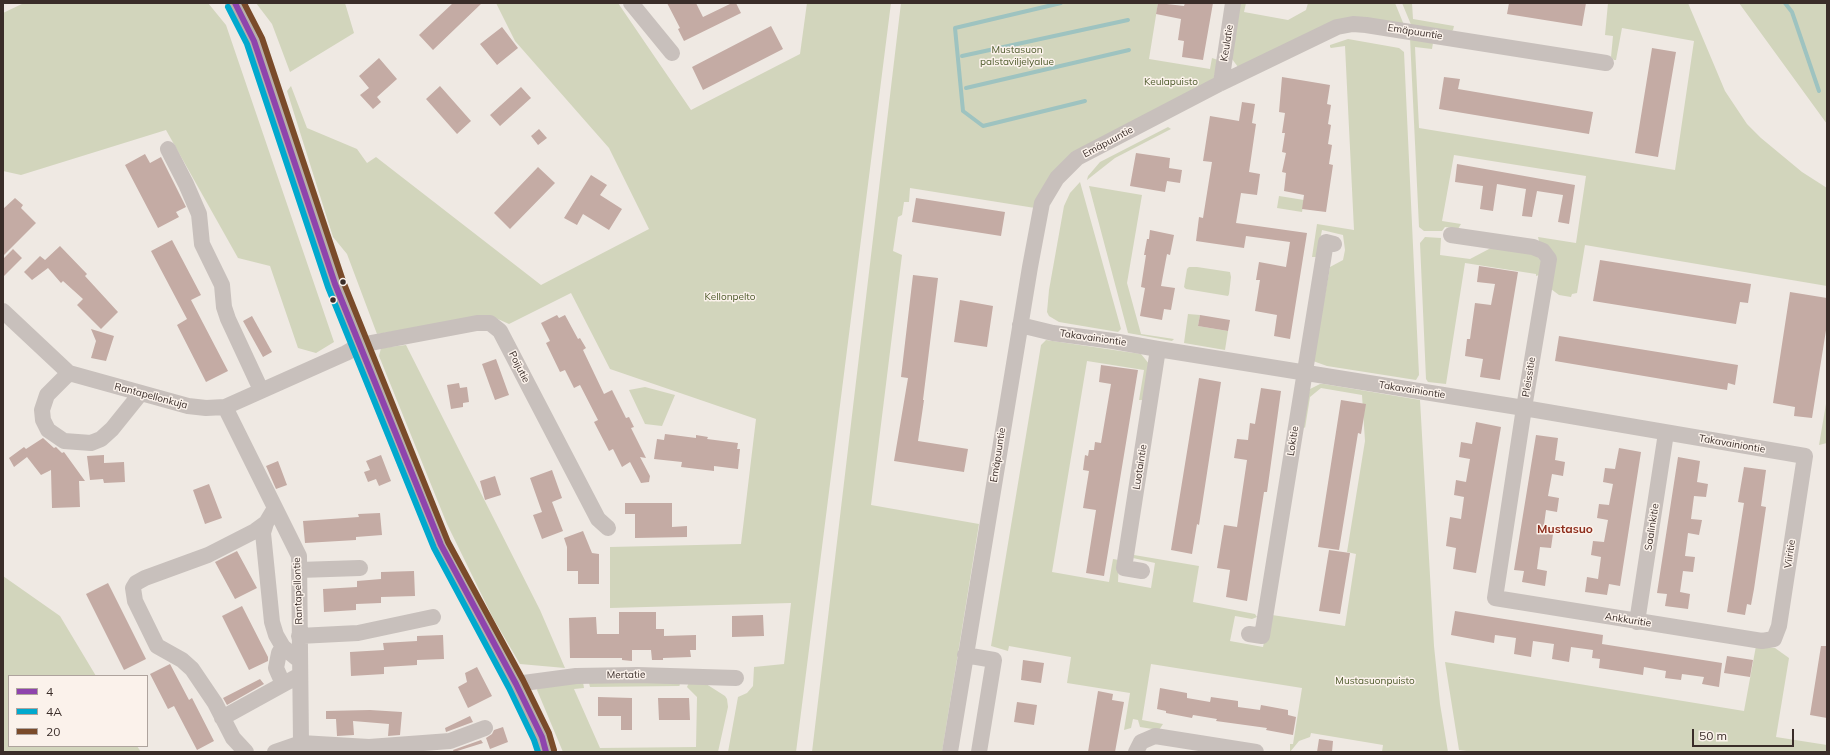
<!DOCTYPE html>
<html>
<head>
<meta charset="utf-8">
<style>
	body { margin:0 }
	#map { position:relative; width:1830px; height:755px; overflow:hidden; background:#efe9e3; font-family:Mulish,sans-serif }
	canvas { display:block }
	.frame { position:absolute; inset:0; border:4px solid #3a2d29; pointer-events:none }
	.legend { position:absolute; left:8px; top:675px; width:140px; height:72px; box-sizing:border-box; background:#fbf2eb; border:1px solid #aea39d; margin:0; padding:5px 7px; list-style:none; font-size:12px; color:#3a2d29 }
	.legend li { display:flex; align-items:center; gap:8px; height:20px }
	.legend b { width:20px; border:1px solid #aea39d }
	.scale { position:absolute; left:1692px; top:729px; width:102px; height:18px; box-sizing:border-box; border:2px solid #3a2d29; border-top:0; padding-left:5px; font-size:12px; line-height:14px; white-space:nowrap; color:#3a2d29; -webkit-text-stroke:3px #fbf2eb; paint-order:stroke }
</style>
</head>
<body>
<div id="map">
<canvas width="1830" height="755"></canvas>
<div class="frame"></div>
<ul class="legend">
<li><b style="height:5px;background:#8e44ad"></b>4</li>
<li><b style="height:5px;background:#00a9ce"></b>4A</li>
<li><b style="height:5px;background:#7a4b2a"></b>20</li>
</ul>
<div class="scale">50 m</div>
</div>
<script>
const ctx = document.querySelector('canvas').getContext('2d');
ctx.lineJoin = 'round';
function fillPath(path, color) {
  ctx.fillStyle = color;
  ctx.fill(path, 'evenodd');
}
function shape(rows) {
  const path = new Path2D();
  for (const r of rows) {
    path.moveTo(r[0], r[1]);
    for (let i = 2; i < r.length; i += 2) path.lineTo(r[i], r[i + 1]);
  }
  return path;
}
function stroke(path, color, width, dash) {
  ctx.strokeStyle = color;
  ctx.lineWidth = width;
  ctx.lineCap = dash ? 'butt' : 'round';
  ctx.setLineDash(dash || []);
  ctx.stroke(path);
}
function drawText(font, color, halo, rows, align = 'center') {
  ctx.font = font + ' Mulish,sans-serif';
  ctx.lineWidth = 3;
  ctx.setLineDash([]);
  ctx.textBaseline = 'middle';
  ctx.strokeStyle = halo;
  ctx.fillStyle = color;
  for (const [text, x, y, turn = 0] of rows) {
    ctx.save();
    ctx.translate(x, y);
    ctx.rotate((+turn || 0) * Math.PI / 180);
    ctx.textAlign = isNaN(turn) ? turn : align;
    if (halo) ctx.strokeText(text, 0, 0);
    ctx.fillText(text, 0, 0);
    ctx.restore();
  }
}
fillPath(shape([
	[24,3,208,3,226,25,334,342,316,353,298,348,270,266,238,258,166,130,21,175,3,171,3,13],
	[256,3,345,3,354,33,290,72,272,24],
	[496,3,618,3,691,110,800,54,807,3,891,3,796,752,728,752,738,697,747,693,753,686,754,667,784,664,791,603,610,608,610,547,741,544,756,419,610,369,571,293,509,324,491,316,377,334,347,254,333,237,287,91,291,86,307,128,357,149,367,163,376,157,541,285,649,229,609,148,515,41],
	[901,3,1158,3,1149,59,1210,69,1212,58,1218,60,1213,82,1075,152,1035,208,910,188,909,202,904,202,902,215,898,217,893,251,902,255,871,505,979,524,942,752,812,752],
	[1239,3,1246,3,1244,12,1288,20,1306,10,1308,3,1395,3,1404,25,1366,19,1238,67,1232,59],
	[1402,3,1412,3,1413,19,1454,26,1453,30,1450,33,1412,27],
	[1608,3,1688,3,1725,91,1747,124,1761,138,1802,172,1827,188,1827,286,1585,245,1577,293,1572,294,1571,297,1559,295,1551,289,1538,237,1576,243,1586,176,1454,155,1442,221,1461,224,1458,229,1445,227,1442,231,1424,231,1419,227,1410,38,1433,43,1432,49,1415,47,1419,128,1675,170,1694,41,1622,28,1616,60,1614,60,1611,57,1613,36,1605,35],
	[1739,3,1827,3,1827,124],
	[1348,39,1399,48,1404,52,1419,375,1416,380,1327,366,1313,361,1330,267,1343,260,1345,250,1343,235,1322,230,1317,255,1316,257,1312,257,1317,224,1354,230,1345,46,1331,48,1330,47,1330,45],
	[1168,127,1171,129,1115,158,1087,180,1088,176,1100,162],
	[1080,182,1121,329,1118,332,1059,322,1049,316,1047,312,1049,290,1064,206,1070,193],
	[1089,186,1142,195,1127,283,1141,334,1174,339,1172,341,1128,333],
	[1279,196,1304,200,1302,212,1277,208],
	[1425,237,1441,238,1440,255,1470,259,1489,249,1499,247,1535,254,1542,262,1539,275,1536,276,1536,274,1465,263,1446,384,1428,382,1426,379,1420,243],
	[1189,267,1197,267,1230,272,1231,277,1229,294,1228,296,1186,289,1184,287,1187,269],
	[1188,314,1200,315,1198,326,1228,331,1225,350,1184,343],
	[1046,340,1141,354,1150,365,1143,400,1139,400,1144,370,1087,361,1052,572,1109,582,1113,559,1119,560,1118,582,1151,588,1155,563,1133,558,1134,555,1199,566,1193,602,1255,614,1257,617,1252,619,1235,616,1230,641,1263,647,1269,617,1272,615,1345,626,1356,554,1347,552,1365,441,1362,395,1321,388,1310,397,1305,428,1300,424,1310,389,1320,384,1324,384,1420,400,1434,646,1440,704,1448,752,1382,752,1383,745,1311,733,1310,737,1299,741,1290,752,1290,744,1293,744,1302,688,1151,664,1142,720,1163,724,1159,730,1140,727,1138,720,1133,719,1131,728,1124,730,1130,693,1067,683,1071,657,1009,646,1008,651,991,646,1041,345],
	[406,345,540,610,565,668,520,664,493,618,447,524,379,356,381,348],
	[645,387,675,395,662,426,645,424,629,390],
	[1827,398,1827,443,1819,445],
	[3,576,60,616,96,676,9,676,9,746,137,746,141,752,3,752],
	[1756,646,1775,648,1789,658,1776,737,1827,745,1827,752,1474,752,1459,750,1445,662,1744,711],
	[690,680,703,682,725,696,727,699,728,707,718,752,563,752,537,690,538,687,583,682,584,688,574,689,600,748,696,747,697,697,687,687],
	[589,683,679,683,680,685,679,686,590,687]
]), '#d2d5bc');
stroke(shape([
	[1061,3,955,28,963,111,983,126,1085,101],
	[1785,3,1792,12,1819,91],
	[962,56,1128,20],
	[966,88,1129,50]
]), '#9ec3c0', 4);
fillPath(shape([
	[453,3,482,3,433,50,419,35],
	[667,3,696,3,703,17,732,3,736,3,741,13,684,41,678,29,680,28],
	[1158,3,1184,6,1185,3,1213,3,1203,60,1182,57,1184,41,1178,40,1181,19,1156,14],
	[1509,3,1586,3,1582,26,1507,14],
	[771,26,783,49,703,90,692,67],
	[502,27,518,48,497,65,480,44],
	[1652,48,1676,52,1658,157,1635,153],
	[379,58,397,79,377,97,381,102,373,109,360,95,369,88,359,76],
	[1282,77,1330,85,1327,104,1331,105,1328,124,1331,125,1328,144,1332,145,1329,164,1333,165,1326,212,1302,209,1304,195,1284,191,1286,173,1282,172,1286,153,1282,152,1285,133,1282,133,1285,113,1279,112],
	[1444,77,1460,79,1458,89,1593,112,1589,134,1439,109],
	[440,86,471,121,457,134,426,99],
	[521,87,531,98,500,126,490,115],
	[1242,102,1255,104,1252,123,1256,124,1249,172,1260,174,1257,195,1241,193,1236,223,1307,233,1290,339,1274,336,1277,315,1255,311,1260,280,1256,280,1259,262,1286,267,1290,242,1246,236,1244,248,1196,241,1199,217,1203,218,1212,162,1203,161,1210,116,1239,121],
	[539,129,547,138,538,145,531,136],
	[1136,153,1170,158,1169,168,1182,170,1180,183,1167,181,1165,192,1130,186],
	[145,154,150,163,161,157,186,207,176,212,179,217,158,228,125,165],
	[1457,164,1575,185,1569,224,1558,222,1563,195,1537,191,1532,217,1522,216,1526,189,1497,184,1493,211,1480,209,1483,186,1455,182],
	[538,167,555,183,510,229,494,213],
	[591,175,607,185,600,195,622,209,609,230,583,214,577,225,564,218],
	[15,198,23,205,21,208,36,223,3,256,3,209],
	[916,198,1005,212,1001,236,912,222],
	[1150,230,1174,235,1170,255,1167,254,1161,286,1175,288,1171,310,1164,309,1162,320,1140,316,1145,288,1141,287,1146,255,1144,255,1147,239,1149,239],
	[172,240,201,295,191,300,228,371,206,382,177,325,187,319,151,251],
	[60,246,87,274,85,276,118,312,101,329,77,305,83,299,63,281,61,283,48,268,32,280,24,272,40,256,45,260],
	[13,249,22,258,3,277,3,259],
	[1600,260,1751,284,1748,303,1740,302,1736,324,1593,301],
	[1479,266,1518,272,1500,380,1480,377,1483,359,1465,356,1467,339,1470,339,1475,303,1491,305,1495,284,1477,282],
	[913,275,938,278,923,400,924,400,918,441,968,449,964,472,894,461,908,378,901,377],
	[1790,292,1827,298,1827,324,1812,418,1794,416,1795,407,1773,403],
	[960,300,993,306,987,347,954,342],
	[557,315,559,318,565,315,578,339,580,338,586,348,583,350,604,394,612,390,626,418,629,417,634,427,631,428,646,458,640,457,650,476,649,482,641,483,630,462,622,467,613,449,609,451,594,422,598,420,580,385,574,388,565,370,560,372,546,343,550,341,541,323],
	[1200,315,1230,320,1228,331,1198,326],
	[252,316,272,352,263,357,243,321],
	[91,329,114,336,106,361,91,358,96,341],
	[1559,336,1738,365,1735,385,1728,383,1727,390,1555,361],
	[496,359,509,395,495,400,482,364],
	[1101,365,1138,370,1104,576,1086,573,1096,510,1083,508,1089,471,1083,470,1085,455,1088,456,1089,450,1094,450,1095,442,1101,443,1111,384,1099,382],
	[1199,378,1221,382,1199,525,1197,524,1192,554,1171,550],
	[459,383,460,388,467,387,469,402,463,403,463,407,451,409,447,385],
	[1261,388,1281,391,1267,492,1264,492,1247,601,1226,597,1230,570,1217,568,1224,525,1237,527,1247,460,1234,458,1237,439,1248,440,1250,423,1255,424],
	[1341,400,1366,404,1361,434,1358,433,1339,550,1318,547],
	[1476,422,1501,427,1476,573,1453,569,1456,548,1446,546,1450,517,1461,519,1464,497,1454,495,1456,480,1466,482,1470,459,1459,457,1461,442,1472,444],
	[665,434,696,438,696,435,708,437,707,439,738,443,737,449,740,449,738,469,714,466,714,471,681,467,682,462,654,459,657,439,664,440],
	[1536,435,1558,438,1555,460,1565,462,1563,476,1552,474,1548,496,1559,498,1557,512,1546,510,1543,532,1553,534,1551,548,1540,547,1537,569,1547,571,1545,586,1522,582,1524,571,1514,570],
	[43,438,54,448,56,447,62,453,64,452,85,481,79,481,80,507,52,508,51,470,41,475,27,457,14,467,9,458,24,447,26,449],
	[1619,448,1641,452,1620,586,1609,584,1607,595,1585,592,1587,577,1598,579,1601,557,1591,555,1593,541,1604,542,1608,520,1597,518,1599,504,1609,505,1613,484,1603,482,1605,468,1615,469],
	[104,455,104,463,124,462,125,482,104,483,103,479,90,480,87,456],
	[381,455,391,481,379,486,376,479,368,482,364,472,370,470,366,461],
	[1678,457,1700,461,1697,482,1708,484,1706,497,1694,496,1691,519,1702,520,1699,535,1688,533,1685,556,1695,557,1693,572,1683,571,1680,592,1690,594,1688,609,1665,606,1667,594,1657,593],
	[278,461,287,485,276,489,266,466],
	[1744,467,1766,470,1761,506,1766,507,1754,589,1751,605,1747,604,1745,615,1727,612,1744,503,1738,502],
	[552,470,562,498,552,502,563,531,542,539,533,515,542,512,530,478],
	[495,476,501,495,485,500,480,481],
	[209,484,222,518,205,524,193,490],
	[625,503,672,503,672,527,687,526,687,537,635,538,635,514,625,514],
	[380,513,382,535,356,537,356,540,305,543,303,521,359,517,358,514],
	[583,531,592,553,599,554,599,584,578,584,578,571,567,571,567,547,564,538],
	[1329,550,1350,553,1340,614,1319,611],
	[237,551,257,588,235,599,215,562],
	[414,571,415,596,381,597,381,603,356,604,356,610,324,612,323,589,357,587,357,581,381,579,381,572],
	[108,583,146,659,124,670,86,594],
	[242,606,268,657,268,661,249,670,222,616],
	[1455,611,1603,635,1602,644,1722,663,1719,687,1702,684,1704,677,1682,674,1681,680,1665,678,1666,671,1644,667,1643,675,1599,668,1600,659,1592,658,1593,650,1571,647,1569,662,1552,659,1554,644,1533,641,1531,657,1514,654,1516,638,1495,635,1494,643,1451,635],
	[619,612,656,612,656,629,664,629,664,636,696,635,696,650,690,650,691,657,663,658,663,660,652,660,651,650,632,650,632,661,622,660,622,658,570,658,569,618,596,617,597,634,619,634],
	[763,615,764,636,732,637,732,616],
	[443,635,444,659,417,660,417,665,384,667,384,674,351,676,350,652,384,650,383,643,417,641,417,636],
	[1821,646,1827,646,1827,718,1810,715],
	[1727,656,1753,660,1750,677,1724,673],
	[1023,660,1044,663,1041,683,1021,680],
	[170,664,189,700,192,698,214,741,197,750,174,706,168,709,150,674],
	[477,667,492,696,468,708,458,687,467,682,465,673],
	[260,679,264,684,227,705,223,698],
	[1160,688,1187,693,1187,698,1210,702,1211,697,1238,701,1238,707,1260,710,1261,705,1288,710,1288,715,1296,717,1293,735,1266,730,1267,728,1216,721,1217,719,1193,715,1192,718,1166,713,1166,711,1157,709],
	[1098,691,1113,694,1112,700,1124,702,1115,752,1088,752],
	[598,697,632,698,632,730,621,730,621,716,598,716],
	[658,698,689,698,690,720,659,720],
	[1017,702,1037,705,1034,725,1014,722],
	[370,710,402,712,400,735,388,736,389,724,353,721,354,735,337,736,336,719,326,719,326,711],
	[470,716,473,722,446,732,445,728],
	[503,727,508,742,490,749,486,738,492,734,494,730],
	[1319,739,1333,741,1332,752,1317,752],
	[481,740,483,743,454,752,453,750]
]), '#c4aba4');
stroke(shape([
	[631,3,672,53],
	[1221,83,1233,3],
	[168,149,186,184,199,214,202,244,222,285,224,307,228,319,261,390],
	[3,311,69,373,188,406,206,408,225,407,346,353,360,345,477,323,490,323,500,331,598,519,608,528],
	[1020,325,1053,333,1113,341,1158,349,1524,408,1805,456,1779,626,1774,639,1762,641,1495,598,1524,408,1549,259,1543,251,1533,247,1451,235],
	[69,373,47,395,42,410,43,420,48,430,64,441,91,443,101,439,112,429,141,393],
	[225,407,299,556,301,743],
	[266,523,263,533,272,622,276,635,283,647,299,660],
	[299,570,360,568],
	[1142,571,1124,568,1158,349],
	[1637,622,1666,433],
	[1249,634,1262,636,1326,242,1334,244],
	[299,636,358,633,433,617],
	[965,655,994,660,979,752],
	[283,684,276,668,279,653,283,647],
	[516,684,576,676,637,675,736,678],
	[222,718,300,675],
	[246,752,233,738,215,703,192,669,182,660,157,646,135,601,133,588,136,583,145,578,208,555,255,531,266,523,275,508],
	[275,752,301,743,369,747,450,741,485,728],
	[950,752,1030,267,1042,203,1057,178,1077,158,1221,83,1337,27,1353,24,1366,25,1606,63],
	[1136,752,1141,742,1155,736,1256,752]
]), '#c8c0bc', 16);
stroke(shape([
	[235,3,254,41,335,284,441,545,516,684,542,737,546,752]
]), '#b7afab', 20);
stroke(shape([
	[235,3,254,41,335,284,441,545,516,684,542,737,546,752]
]), '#8e44ad', 6);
stroke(shape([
	[228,7,247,44,328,287,434,548,509,688,534,740,538,752]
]), '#00a9ce', 6);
stroke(shape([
	[244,3,262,38,343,281,448,542,523,680,549,733,554,750]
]), '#7a4b2a', 6);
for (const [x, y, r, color] of [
	[343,282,3.5,"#3a2d29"],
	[333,300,3.5,"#3a2d29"]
]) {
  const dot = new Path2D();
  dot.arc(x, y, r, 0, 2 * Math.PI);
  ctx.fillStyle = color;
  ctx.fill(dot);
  stroke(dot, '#fbf2eb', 1.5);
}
drawText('10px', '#3a2d29', '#fbf2eb', [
	["Emäpuuntie",1415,32,9],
	["Keulatie",1227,43,-81],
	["Emäpuuntie",1108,142,-28],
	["Takavainiontie",1093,338,8],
	["Poijutie",519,367,63],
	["Pleissitie",1529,377,-81],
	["Takavainiontie",1412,390,9],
	["Rantapellonkuja",151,396,15],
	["Lokitie",1293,441,-81],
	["Takavainiontie",1732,444,10],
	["Emäpuuntie",998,455,-81],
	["Luotaintie",1140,467,-81],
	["Saalinkitie",1652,527,-81],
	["Viiritie",1790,554,-82],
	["Rantapellontie",298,591,-92],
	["Ankkuritie",1628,620,9],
	["Mertatie",626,675,-1]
]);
drawText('10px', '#4d5a2b', '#fbf2eb', [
	["Mustasuon",1017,50],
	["palstaviljelyalue",1017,62],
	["Keulapuisto",1171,82],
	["Kellonpelto",730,297],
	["Mustasuonpuisto",1375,681]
]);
drawText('bold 12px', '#8e2e1d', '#fbf2eb', [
	["Mustasuo",1565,529]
]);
</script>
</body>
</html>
